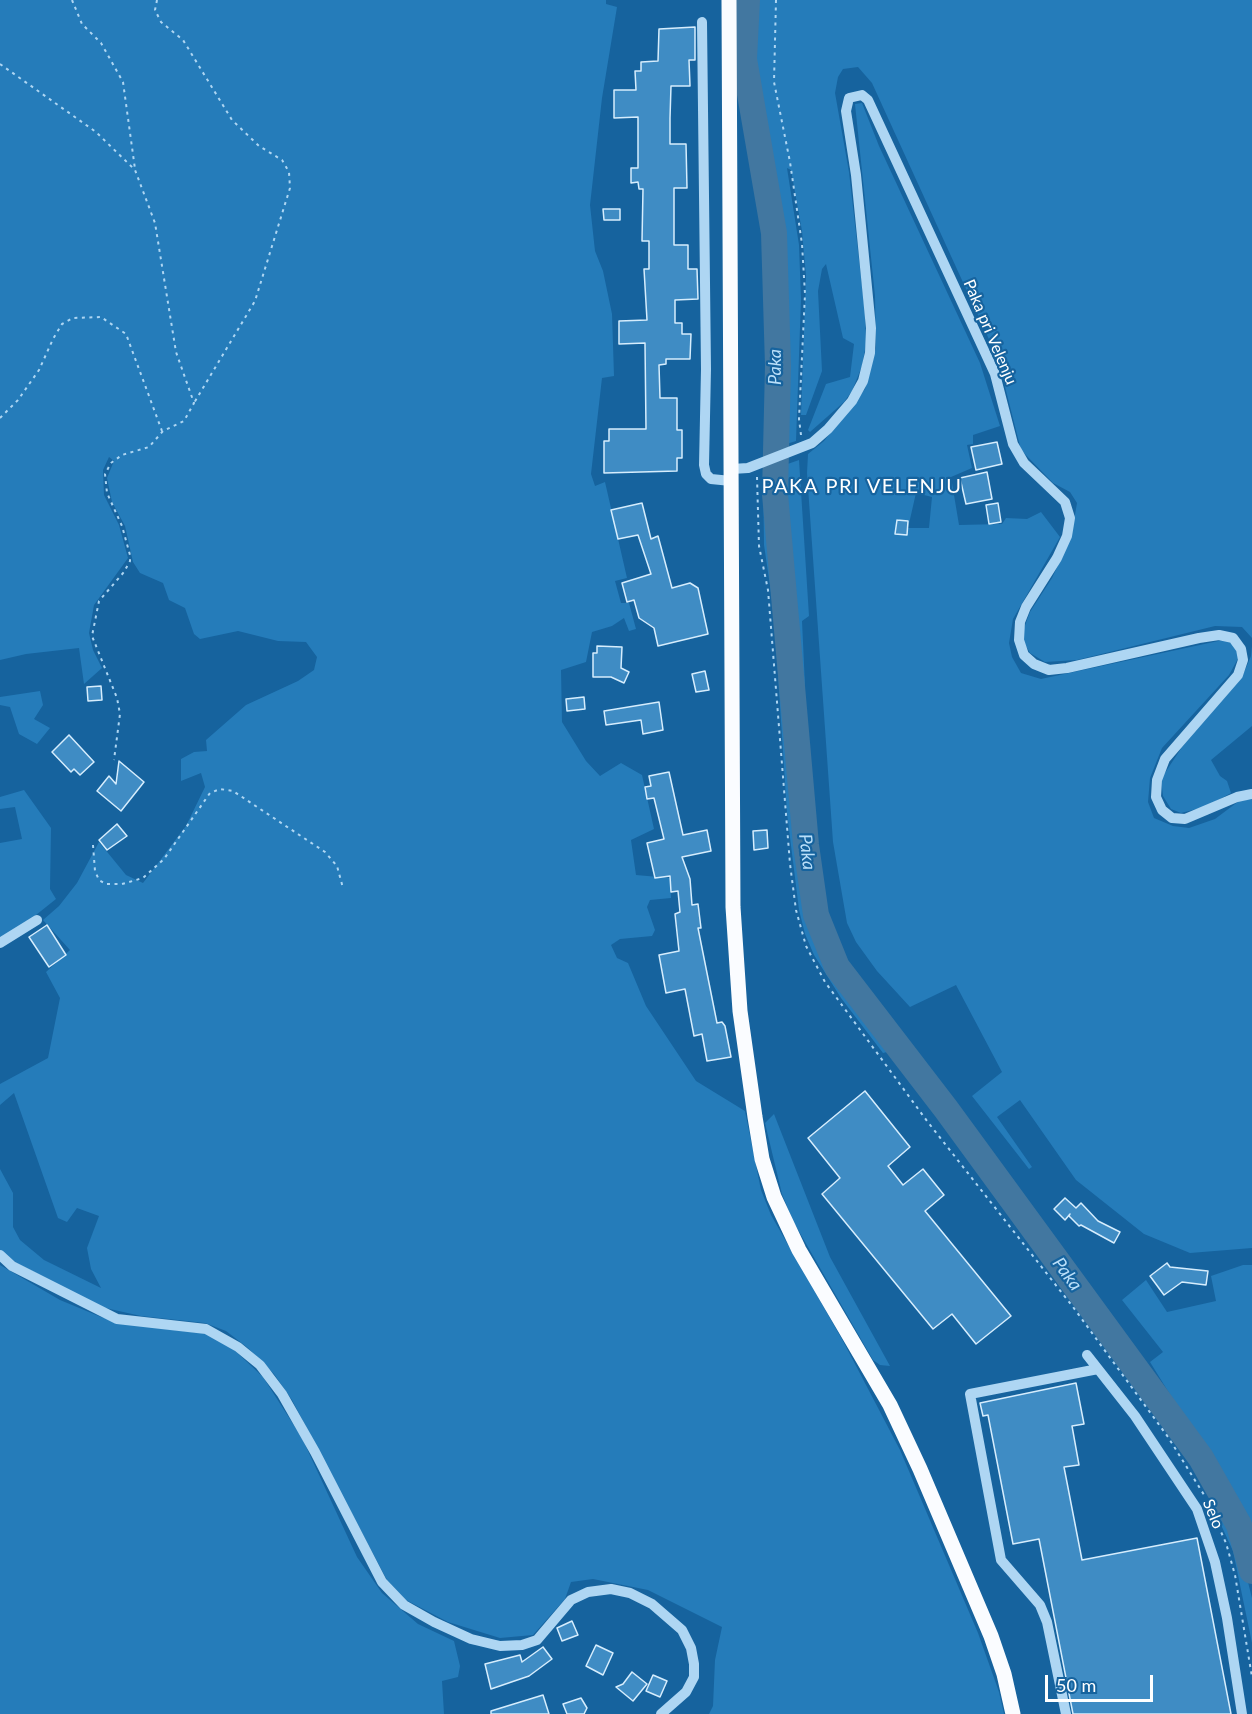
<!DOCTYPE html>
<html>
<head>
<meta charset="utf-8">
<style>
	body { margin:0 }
	#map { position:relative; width:1252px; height:1714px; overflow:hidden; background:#16639e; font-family:Lato,sans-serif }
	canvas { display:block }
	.scale { position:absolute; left:1045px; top:1675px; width:108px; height:27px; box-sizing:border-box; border:3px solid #fff; border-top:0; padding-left:8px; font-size:18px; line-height:21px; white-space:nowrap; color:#fff; -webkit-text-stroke:4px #16639e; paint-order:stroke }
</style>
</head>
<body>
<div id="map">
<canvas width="1252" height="1714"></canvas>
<div class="scale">50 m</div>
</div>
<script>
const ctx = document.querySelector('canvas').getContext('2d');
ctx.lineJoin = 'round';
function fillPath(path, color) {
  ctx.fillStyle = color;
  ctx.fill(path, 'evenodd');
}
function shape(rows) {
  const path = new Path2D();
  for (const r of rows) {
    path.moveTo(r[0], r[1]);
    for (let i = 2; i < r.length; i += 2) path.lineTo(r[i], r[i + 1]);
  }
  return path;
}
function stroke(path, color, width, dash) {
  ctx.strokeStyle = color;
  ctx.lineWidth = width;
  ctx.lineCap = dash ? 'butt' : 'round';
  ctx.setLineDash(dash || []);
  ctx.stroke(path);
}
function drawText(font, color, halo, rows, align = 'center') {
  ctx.font = font + ' Lato,sans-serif';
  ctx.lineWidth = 4.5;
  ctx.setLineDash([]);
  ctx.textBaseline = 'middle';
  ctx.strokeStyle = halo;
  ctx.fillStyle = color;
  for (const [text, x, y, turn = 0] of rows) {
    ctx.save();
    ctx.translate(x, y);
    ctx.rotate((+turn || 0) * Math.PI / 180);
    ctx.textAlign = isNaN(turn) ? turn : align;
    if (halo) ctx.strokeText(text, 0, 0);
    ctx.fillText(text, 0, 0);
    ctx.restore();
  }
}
fillPath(shape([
	[0,0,606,0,606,4,617,7,602,98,590,205,595,251,603,271,612,314,614,376,602,378,591,474,595,486,605,482,627,578,615,581,621,603,629,603,636,629,629,631,624,618,612,626,592,632,586,662,561,670,562,722,586,761,600,776,621,763,642,775,654,829,631,840,636,875,670,878,671,898,650,900,647,907,655,930,652,936,620,939,611,945,617,958,628,963,646,1006,696,1081,745,1111,761,1190,771,1215,843,1341,900,1450,978,1633,999,1692,1004,1714,709,1714,713,1706,715,1660,722,1627,648,1590,593,1579,571,1582,565,1599,533,1635,500,1638,448,1622,406,1600,387,1580,292,1400,274,1374,248,1348,226,1331,205,1323,141,1316,101,1307,15,1262,0,1250,0,1169,13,1193,13,1227,20,1240,44,1260,101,1288,91,1269,87,1248,99,1216,77,1208,67,1222,58,1218,14,1093,0,1105,0,1084,48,1058,60,998,46,972,70,950,43,920,59,906,77,883,99,842,126,875,143,883,186,826,205,787,201,773,181,781,181,759,194,752,207,751,206,740,246,705,298,681,314,670,317,657,306,642,278,641,238,631,200,639,194,634,185,608,169,600,163,583,140,573,133,562,125,526,112,502,107,478,114,461,109,457,103,470,104,495,119,525,128,558,94,605,89,633,93,650,102,668,84,684,79,648,26,654,0,660],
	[750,0,1252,0,1252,638,1242,627,1215,626,1077,660,1045,662,1030,653,1023,641,1024,628,1030,612,1052,578,1071,538,1077,503,1070,492,1053,483,1021,450,998,359,872,83,858,67,843,69,838,77,835,93,849,172,865,312,866,344,862,366,852,391,844,402,810,432,808,430,826,384,850,377,854,344,843,338,826,264,822,269,818,291,822,371,806,415,801,415,806,276,802,231,791,170,787,168,799,245,801,299,796,441,783,445,787,384,786,281,750,58],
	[862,103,879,146,980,363,1000,426,973,435,973,444,967,445,972,468,951,477,959,525,1002,524,1006,518,1027,519,1041,512,1060,537,1013,619,1009,643,1012,657,1021,673,1041,679,1223,640,1235,642,1240,655,1229,675,1162,748,1150,778,1148,802,1154,818,1173,826,1189,828,1215,819,1239,801,1252,799,1252,1248,1190,1253,1144,1234,1076,1180,1020,1100,997,1117,1032,1167,1029,1169,972,1096,1002,1072,956,985,910,1007,877,971,856,942,847,923,833,842,807,473,808,454,824,441,865,389,876,348,875,296,855,104],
	[916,493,932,497,929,528,908,528],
	[799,460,809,616,802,621,805,686,797,692,782,466],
	[771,469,794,793,807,910,826,956,891,1051,883,1053,841,998,814,955,805,934,799,910,787,813,774,613,764,545,763,472],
	[1252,646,1252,726,1211,760,1220,776,1227,781,1231,793,1205,807,1181,813,1171,809,1163,796,1161,779,1182,747,1242,677,1251,656],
	[40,691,43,705,34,719,50,728,37,744,19,734,10,707,0,705,0,697],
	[24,790,51,828,50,889,56,899,31,919,0,938,0,843,22,839,15,807,0,809,0,797],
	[774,1114,830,1257,890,1366,880,1365,873,1360,793,1221,782,1194,765,1123],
	[0,1265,60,1300,101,1317,133,1325,209,1334,229,1345,263,1377,302,1438,357,1557,382,1593,418,1624,454,1641,460,1666,458,1677,442,1681,444,1714,0,1714],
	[1243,1265,1252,1265,1252,1533,1242,1511,1150,1362,1163,1352,1122,1300,1146,1280,1167,1312,1216,1301,1211,1276],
	[1219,1497,1234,1527,1252,1598,1252,1643,1233,1551,1210,1501]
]), '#257cba');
stroke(shape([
	[747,0,744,59,774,233,778,366,775,494,806,845,816,915,837,967,946,1109,1201,1458,1239,1525,1252,1571]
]), '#4277a0', 26);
const building = shape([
	[695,27,695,60,689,60,690,86,671,86,670,118,670,144,686,144,687,188,674,188,674,245,688,245,688,269,697,269,698,299,675,300,675,323,682,323,682,334,691,334,690,359,666,359,666,364,659,365,660,398,677,398,677,430,682,430,682,458,677,458,677,471,604,473,604,441,609,441,609,429,646,429,645,343,619,344,619,321,647,320,644,269,649,269,649,241,642,241,643,189,639,189,638,182,631,183,631,168,638,168,638,117,614,118,614,90,636,90,635,71,641,71,641,62,658,61,659,29,695,27],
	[603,209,620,209,620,220,604,220,603,209],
	[997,442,1002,464,976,470,971,447,997,442],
	[987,472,992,499,966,504,960,478,987,472],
	[642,503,651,539,658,536,672,588,690,583,698,588,708,634,658,646,654,628,639,618,634,600,627,602,622,583,651,574,638,535,618,539,611,510,642,503],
	[998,503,1001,522,989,524,986,505,998,503],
	[897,520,908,521,907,535,895,534,897,520],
	[597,646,622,647,621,668,629,672,624,683,611,677,593,677,593,653,597,653,597,646],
	[705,671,709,690,696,692,692,674,705,671],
	[101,686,102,700,88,701,87,687,101,686],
	[584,697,585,709,567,711,566,699,584,697],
	[659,702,663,730,643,734,641,720,606,725,604,711,659,702],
	[69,735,94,762,80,775,74,769,71,772,52,752,69,735],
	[119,761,144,782,121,811,97,791,109,776,116,784,119,761],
	[669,772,683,835,707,830,711,851,682,857,690,879,692,905,698,904,701,928,698,928,717,1023,722,1022,725,1026,731,1057,707,1061,702,1034,694,1036,685,989,666,993,659,955,679,951,675,914,680,912,678,891,671,892,670,876,655,878,647,843,664,839,654,798,647,799,645,787,651,786,649,776,669,772],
	[117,824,127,836,107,850,99,840,117,824],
	[767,830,768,848,754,850,753,831,767,830],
	[47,925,66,955,49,967,29,937,47,925],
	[865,1091,910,1147,888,1166,903,1185,923,1169,944,1195,925,1211,1011,1316,976,1344,952,1314,933,1329,822,1194,840,1178,808,1138,865,1091],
	[1065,1198,1076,1208,1081,1203,1098,1221,1120,1232,1114,1243,1081,1225,1079,1226,1069,1216,1070,1214,1065,1220,1054,1209,1065,1198],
	[1167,1263,1170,1267,1208,1271,1206,1285,1182,1282,1164,1295,1150,1276,1167,1263],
	[1076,1383,1084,1424,1072,1426,1079,1465,1064,1467,1082,1560,1197,1538,1231,1714,1073,1714,1039,1539,1013,1544,988,1415,983,1416,980,1403,1076,1383],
	[572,1621,578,1635,562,1641,557,1628,572,1621],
	[596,1645,613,1653,603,1675,586,1666,596,1645],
	[543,1647,552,1659,529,1676,491,1689,485,1664,520,1655,522,1662,543,1647],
	[632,1672,647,1684,633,1701,616,1687,623,1684,632,1672],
	[653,1675,667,1681,660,1697,646,1691,653,1675],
	[543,1695,549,1714,491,1714,491,1711,543,1695],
	[581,1698,587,1708,584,1714,567,1714,563,1704,581,1698]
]);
fillPath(building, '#3f8cc4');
stroke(building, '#d6edfd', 1.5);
stroke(shape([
	[72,0,82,24,101,43,123,82,135,169],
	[157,0,155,10,161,22,183,40,232,120,259,146,282,160,289,172,290,188,255,301,194,403],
	[776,0,774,82,790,162,802,244,805,294,799,419,801,435],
	[0,64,96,132,135,170,155,223,176,352,194,403,184,421,163,431,149,447,122,455,111,463,105,474,107,493,122,526,130,555,130,561,124,572,99,601,92,636,117,698,120,714,114,760],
	[0,418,18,400,39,370,53,339,62,324,73,318,101,317,126,334,162,431],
	[757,477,759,546,768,590,790,864,796,910,806,946,825,982,927,1121,1073,1307,1168,1437,1206,1498],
	[93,845,95,871,99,880,106,884,122,884,143,878,164,859,210,793,220,789,233,791,325,852,337,866,343,888],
	[1212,1512,1226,1543,1235,1575,1252,1677]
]), '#aed6f3', 2, [3, 4.5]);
stroke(shape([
	[702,22,706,369,704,465,706,474,711,479,731,481],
	[732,469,748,468,812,443,828,429,852,401,863,381,870,353,871,328,856,175,846,111,849,98,862,95,868,100,995,374,1013,444,1024,463,1065,502,1070,518,1067,536,1057,558,1026,607,1020,622,1019,640,1024,655,1034,664,1049,670,1067,668,1199,638,1219,635,1233,638,1241,649,1243,660,1238,675,1165,759,1157,780,1156,797,1162,810,1172,818,1185,819,1237,797,1252,794],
	[0,943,37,920],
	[0,1255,12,1266,117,1319,206,1329,238,1347,260,1365,282,1394,315,1452,382,1582,404,1605,434,1622,471,1639,500,1646,522,1645,537,1640,571,1600,588,1592,611,1589,630,1593,652,1604,682,1630,691,1648,694,1664,694,1677,686,1692,661,1714],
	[1087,1355,1135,1416,1197,1509,1215,1562,1227,1618,1242,1714],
	[1066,1714,1047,1622,1040,1605,1001,1560,970,1394,1098,1369]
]), '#aed6f3', 10);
stroke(shape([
	[729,0,733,907,740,1011,755,1117,762,1159,774,1197,799,1250,890,1405,920,1469,991,1636,1004,1674,1013,1714]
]), '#fafcff', 15);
drawText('16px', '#fff', '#16639e', [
	["Paka pri Velenju",990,332,67],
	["Selo",1213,1514,68]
]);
drawText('italic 18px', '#badff9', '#16639e', [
	["Paka",775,367,-90],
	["Paka",807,852,83],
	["Paka",1067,1274,54]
]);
ctx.letterSpacing = '1.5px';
drawText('20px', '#fff', '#16639e', [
	["PAKA PRI VELENJU",862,487]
]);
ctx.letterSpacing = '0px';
</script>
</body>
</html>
